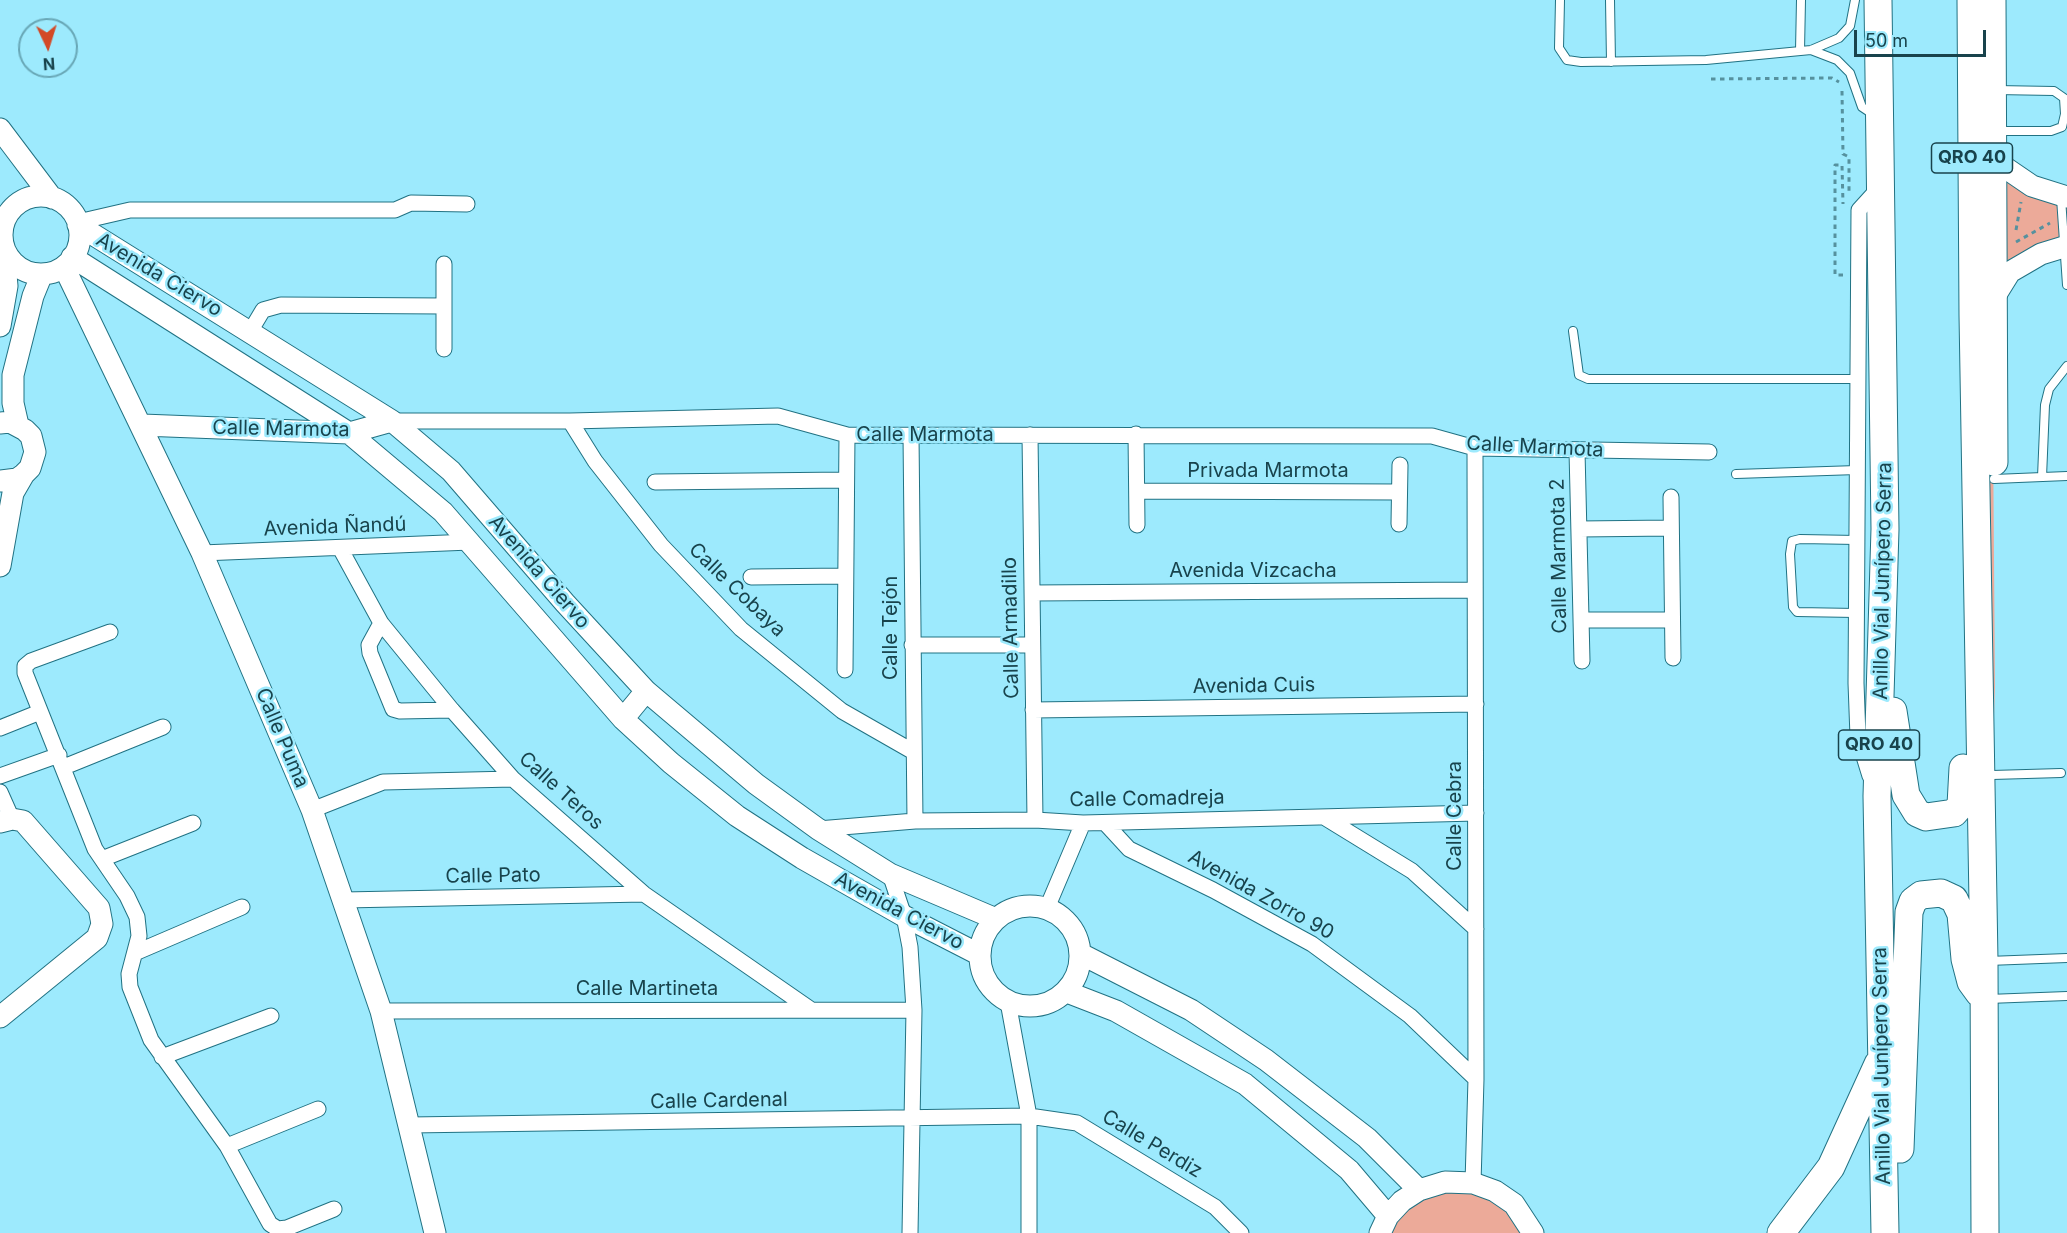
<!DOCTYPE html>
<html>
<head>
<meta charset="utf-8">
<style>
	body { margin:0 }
	#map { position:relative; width:2067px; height:1233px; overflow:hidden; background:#9deafd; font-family:Inter,sans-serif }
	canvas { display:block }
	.north { position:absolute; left:18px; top:18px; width:60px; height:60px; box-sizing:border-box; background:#9deafd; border:2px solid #68a7b6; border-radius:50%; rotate:176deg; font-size:16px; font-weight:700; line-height:24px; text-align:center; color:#18434c }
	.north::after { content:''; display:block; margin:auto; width:21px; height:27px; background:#d34926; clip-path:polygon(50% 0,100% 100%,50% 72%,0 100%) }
	.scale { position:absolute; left:1854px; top:30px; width:132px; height:27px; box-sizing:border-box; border:3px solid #18434c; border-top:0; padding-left:8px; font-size:18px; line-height:21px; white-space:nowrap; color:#18434c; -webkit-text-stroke:4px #9deafd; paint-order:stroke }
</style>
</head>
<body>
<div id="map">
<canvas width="2067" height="1233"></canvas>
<div class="north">N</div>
<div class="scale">50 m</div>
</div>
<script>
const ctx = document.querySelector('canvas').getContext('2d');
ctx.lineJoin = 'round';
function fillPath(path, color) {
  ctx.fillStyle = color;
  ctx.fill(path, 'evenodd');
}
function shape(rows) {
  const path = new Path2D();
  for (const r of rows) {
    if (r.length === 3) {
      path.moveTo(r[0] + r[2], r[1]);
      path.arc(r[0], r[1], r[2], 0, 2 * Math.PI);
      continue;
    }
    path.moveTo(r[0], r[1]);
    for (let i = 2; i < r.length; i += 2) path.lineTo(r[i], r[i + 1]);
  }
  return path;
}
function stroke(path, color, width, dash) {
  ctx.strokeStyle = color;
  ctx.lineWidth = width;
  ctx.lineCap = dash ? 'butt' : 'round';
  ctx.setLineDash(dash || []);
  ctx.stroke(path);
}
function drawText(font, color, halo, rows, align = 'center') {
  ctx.font = font + ' Inter,sans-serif';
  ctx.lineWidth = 5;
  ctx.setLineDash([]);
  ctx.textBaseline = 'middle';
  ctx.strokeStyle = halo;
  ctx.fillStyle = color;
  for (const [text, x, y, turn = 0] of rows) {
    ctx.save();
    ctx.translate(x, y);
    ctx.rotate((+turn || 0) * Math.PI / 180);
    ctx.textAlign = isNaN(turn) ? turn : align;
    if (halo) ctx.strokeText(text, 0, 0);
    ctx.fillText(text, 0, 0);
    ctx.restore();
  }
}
fillPath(shape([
	[1991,158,2067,197,2067,246,2041,254,1992,301,1995,687,1992,775,1981,872],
	[1473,1183,1514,1204,1527,1233,1384,1233,1419,1190]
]), '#ecaa99');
const lane = shape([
	[1560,0,1559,48,1567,60,1581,62,1706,60,1811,50,1839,38,1850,26,1855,0],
	[1610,0,1611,62],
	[1811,50,1837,60,1850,73,1862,107,1874,115],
	[1800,51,1801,0],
	[1996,90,2054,91,2064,98,2065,114,2062,127,2051,131,1997,131],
	[2061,198,2067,285],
	[1573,331,1579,375,1588,379,1859,379],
	[1736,474,1857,470],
	[2042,477,2045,405,2049,389,2067,366],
	[1994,479,2067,476],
	[1856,613,1797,612,1793,607,1790,554,1792,541,1800,539,1857,540],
	[1992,775,2061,773],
	[1988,961,2067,958],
	[1988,999,2067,996]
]);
const street = shape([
	[78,222,130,210,395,210,411,203,467,204],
	[444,264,444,349],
	[251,330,263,310,281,305,444,306],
	[392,421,570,421,778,416,847,435,1432,436,1475,448,1709,452],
	[570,421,595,461,661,545,741,629,842,711,912,751],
	[1136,434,1137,525],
	[911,435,915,821],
	[1030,435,1035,820],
	[1577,451,1582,661],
	[655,482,846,480],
	[1137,491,1399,492],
	[1671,497,1673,658],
	[1399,524,1400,465],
	[1579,529,1671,528],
	[340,548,381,623,452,710,513,779,644,894,810,1009],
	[202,553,470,542],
	[751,577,845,576],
	[1032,593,1475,590],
	[1582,620,1671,620],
	[381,623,369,645,370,653,393,709,400,711,452,710],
	[110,632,31,661,25,666,25,673,95,849,127,896,137,917,139,936,129,974,130,987,151,1040,227,1146,270,1224,278,1229,287,1228,334,1209],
	[912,645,1032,645],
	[845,670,847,435],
	[1033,710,1476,704],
	[0,728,40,712],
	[64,767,163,727],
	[0,776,59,755],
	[1870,776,1858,737,1856,683,1859,210,1879,188],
	[0,792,12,819],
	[312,810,383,782,513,779],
	[1324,817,1412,871,1476,929],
	[1105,823,1129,849,1213,890,1312,944,1410,1016,1476,1079],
	[818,829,915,821,1035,820,1083,823,1476,813],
	[102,859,193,823],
	[890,874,904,916,910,947,914,1010,910,1233],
	[344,900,644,894],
	[1047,908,1083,823],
	[137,952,242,907],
	[1008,1002,1029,1116,1029,1233],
	[381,1011,914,1010],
	[162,1057,271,1016],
	[410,1125,1029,1116,1077,1123,1215,1207,1241,1233],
	[227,1146,318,1109],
	[1473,1183,1476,1079,1475,448]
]);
const secondary = shape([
	[0,129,52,198],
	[1991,158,2032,186,2067,197],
	[41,235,39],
	[78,225,392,421,451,471,565,603,646,691,756,784,818,829,890,874,996,919],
	[72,257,349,433,443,512,623,719,671,763,737,816,802,858,904,916,980,955],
	[64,267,202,553,312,810,381,1011,435,1233],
	[1992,301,2010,272,2041,254,2067,246],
	[0,326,7,286,4,252],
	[0,423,10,422,25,430,31,436,35,452,30,468,24,474,17,479,0,481],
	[18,425,13,403,13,375,33,296,42,274],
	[142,425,349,433,392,421],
	[0,566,13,493,24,474],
	[623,719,646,691],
	[0,822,12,819,23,821,99,908,102,924,97,938,0,1017],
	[1030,956,50],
	[1081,954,1191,1010,1266,1060,1367,1138,1419,1190],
	[1067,992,1116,1011,1245,1084,1349,1170,1388,1216],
	[1380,1233,1388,1216,1402,1201,1419,1190,1445,1182,1473,1183,1495,1191,1514,1204,1533,1233]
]);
const highway = shape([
	[1878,0,1885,529,1877,796,1885,1233],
	[1971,0,1973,315,1984,961,1985,1233],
	[1992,0,1994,462],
	[1893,711,1906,795,1917,813,1926,817,1954,813,1961,805,1963,768],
	[1900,1149,1909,912,1913,901,1921,895,1941,893,1954,899,1961,914,1965,959,1971,982,1979,993],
	[1781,1233,1831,1167,1878,1064]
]);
stroke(lane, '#217283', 10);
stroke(street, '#217283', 17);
stroke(secondary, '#217283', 23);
stroke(highway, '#217283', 29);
stroke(shape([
	[1711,79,1832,78,1839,82],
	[1842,91,1843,154,1849,157,1849,195],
	[2016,230,2021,202],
	[2016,242,2050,223],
	[1843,275,1835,275,1835,165,1842,165,1843,204]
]), '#56919e', 3, [4.5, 4.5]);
stroke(lane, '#fff', 8);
stroke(street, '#fff', 15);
stroke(secondary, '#fff', 21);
stroke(highway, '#fff', 27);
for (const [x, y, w] of [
	[1972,158,81],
	[1879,745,81]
]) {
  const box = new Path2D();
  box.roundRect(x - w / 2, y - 15, w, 30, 4.5);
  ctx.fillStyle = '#9deafd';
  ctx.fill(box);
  stroke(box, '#18434c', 1.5);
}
drawText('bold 18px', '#18434c', null, [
	["QRO 40",1972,158],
	["QRO 40",1879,745]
]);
drawText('20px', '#18434c', '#9deafd', [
	["Avenida Ciervo",159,275,31],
	["Calle Marmota",281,429,1],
	["Calle Marmota",925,435],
	["Calle Marmota",1535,447,3],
	["Privada Marmota",1268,471],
	["Avenida Ñandú",335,527,-2],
	["Calle Marmota 2",1559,556,-91],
	["Avenida Vizcacha",1253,571],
	["Avenida Ciervo",539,572,49],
	["Anillo Vial Junípero Serra",1883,581,-89],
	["Calle Cobaya",737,590,44],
	["Calle Tejón",891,628,-90],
	["Calle Armadillo",1011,628,-91],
	["Avenida Cuis",1254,686,-1],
	["Calle Puma",282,738,67],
	["Calle Teros",561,791,42],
	["Calle Comadreja",1147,799,-1],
	["Calle Cebra",1455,816,-90],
	["Calle Pato",493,876,-1],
	["Avenida Zorro 90",1261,895,29],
	["Avenida Ciervo",899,911,28],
	["Calle Martineta",647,989],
	["Anillo Vial Junípero Serra",1882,1066,-91],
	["Calle Cardenal",719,1101,-1],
	["Calle Perdiz",1152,1144,31]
]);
</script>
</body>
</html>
